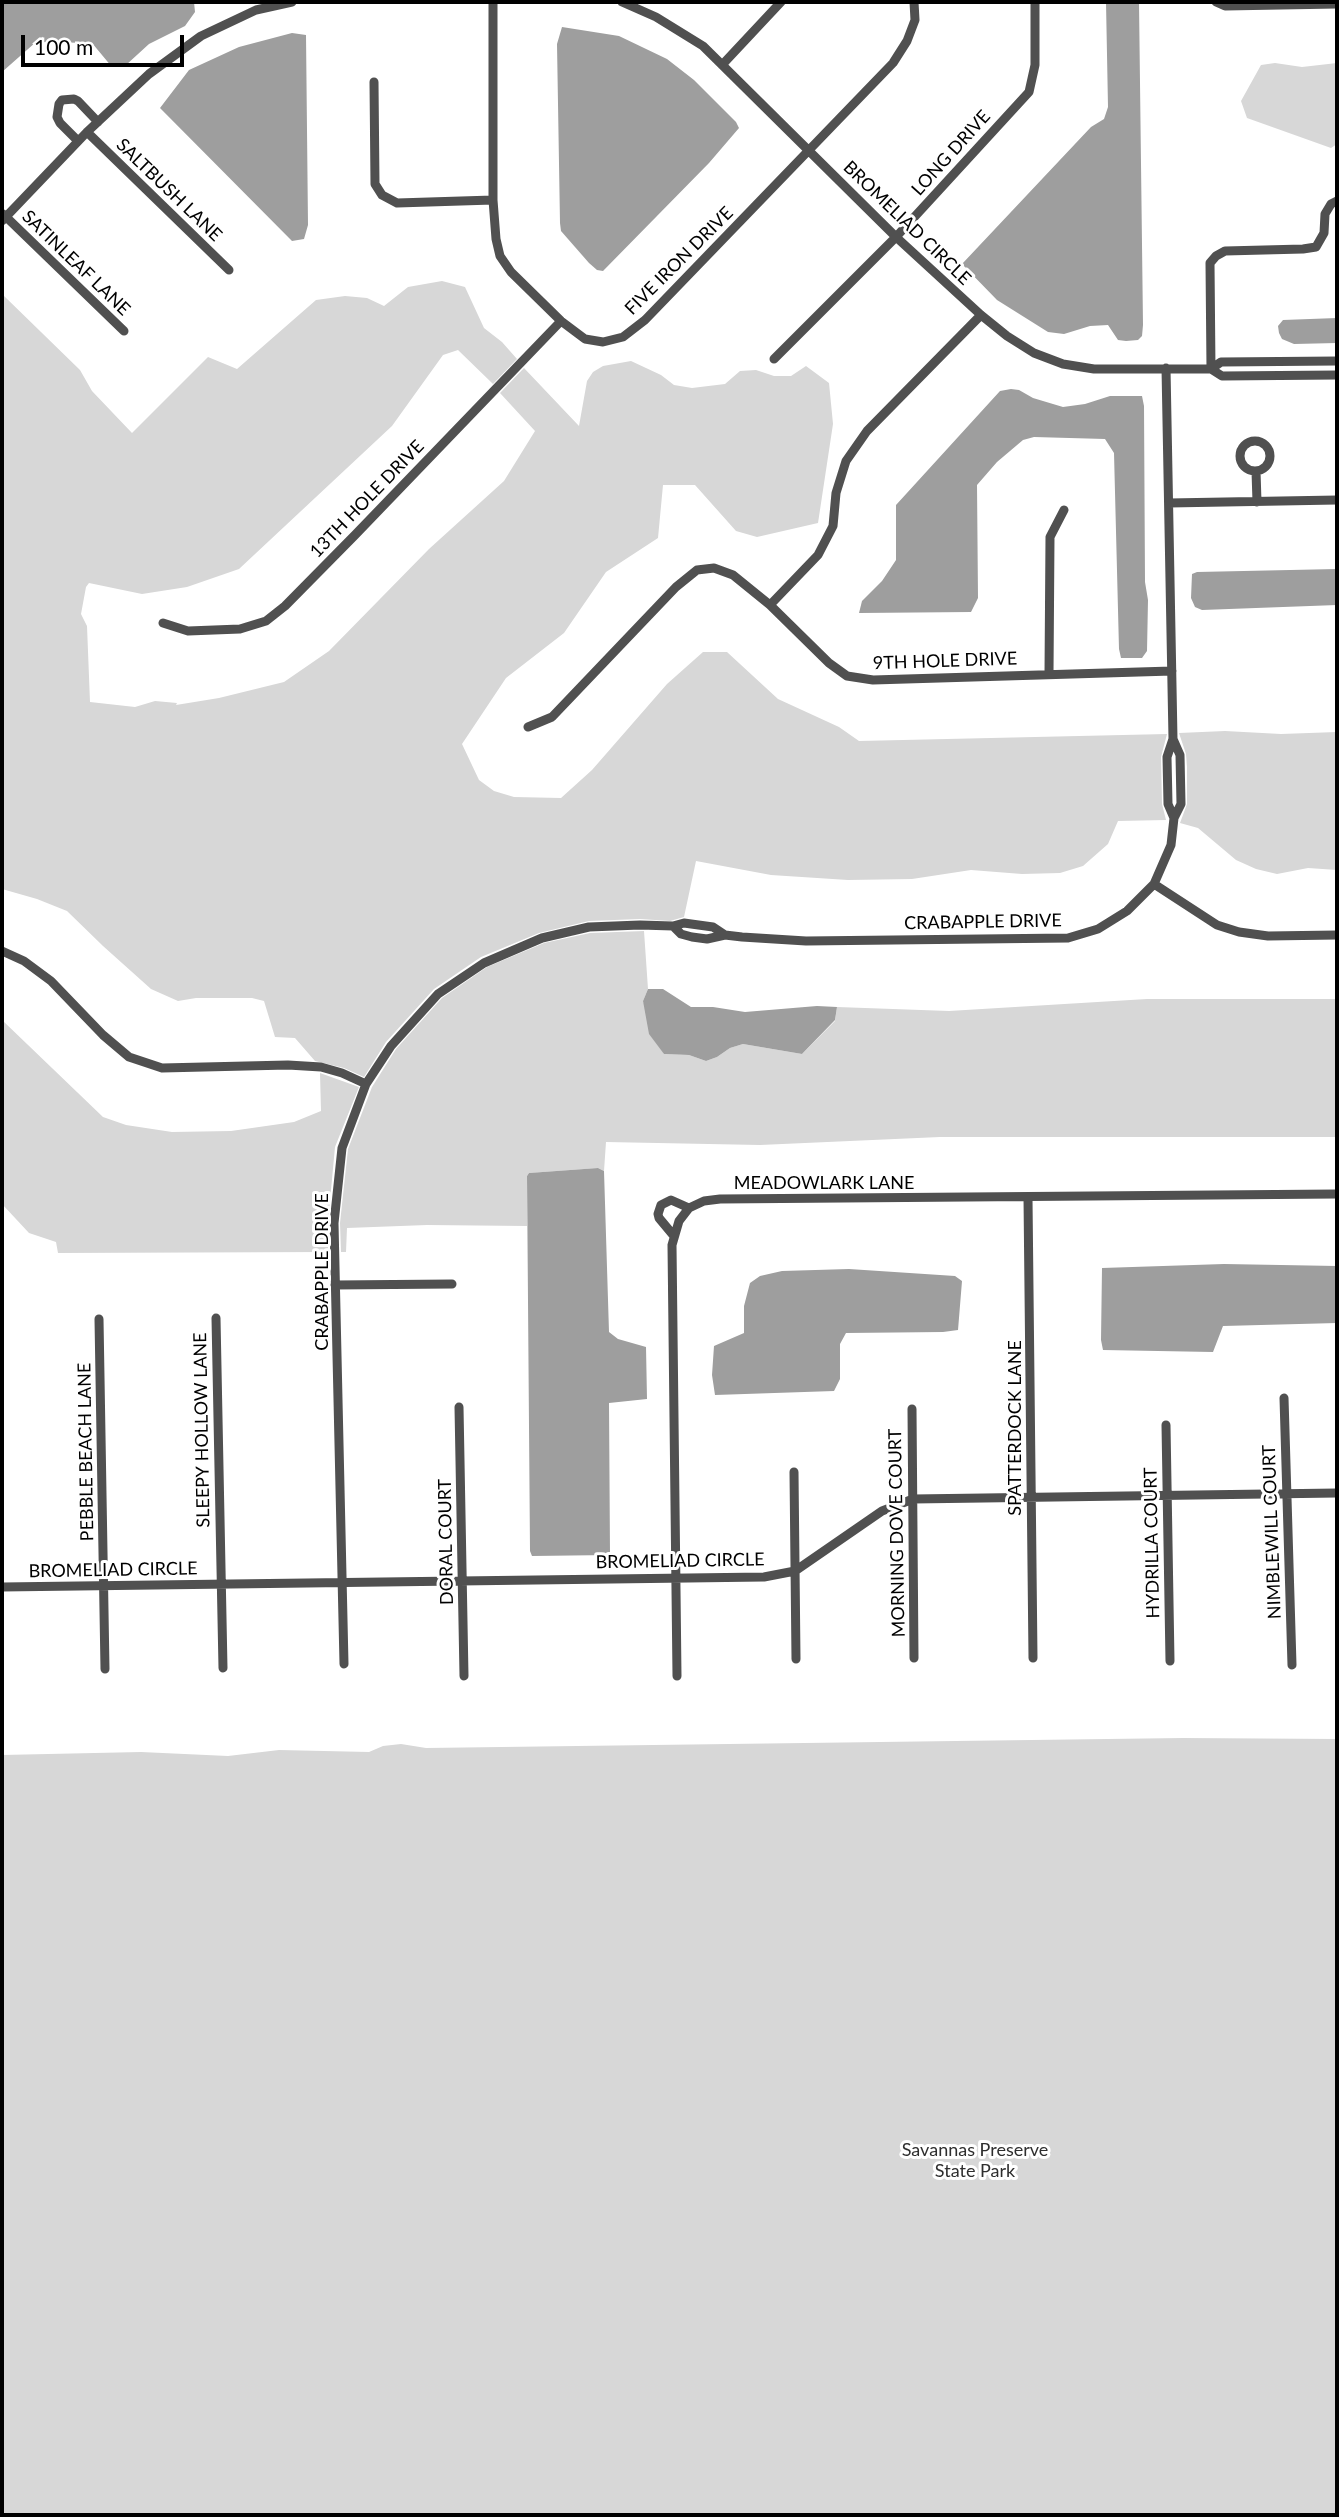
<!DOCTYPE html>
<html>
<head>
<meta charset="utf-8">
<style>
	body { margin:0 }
	#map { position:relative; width:1339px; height:2517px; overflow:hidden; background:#fff; font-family:Lato,sans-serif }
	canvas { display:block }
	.frame { position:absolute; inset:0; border:4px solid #000; pointer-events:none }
	.scale { position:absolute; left:21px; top:35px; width:163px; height:32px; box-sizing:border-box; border:4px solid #000; border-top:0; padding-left:9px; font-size:21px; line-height:24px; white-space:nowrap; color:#000; -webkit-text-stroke:5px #fff; paint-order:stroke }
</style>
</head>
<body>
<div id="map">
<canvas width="1339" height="2517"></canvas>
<div class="frame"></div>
<div class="scale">100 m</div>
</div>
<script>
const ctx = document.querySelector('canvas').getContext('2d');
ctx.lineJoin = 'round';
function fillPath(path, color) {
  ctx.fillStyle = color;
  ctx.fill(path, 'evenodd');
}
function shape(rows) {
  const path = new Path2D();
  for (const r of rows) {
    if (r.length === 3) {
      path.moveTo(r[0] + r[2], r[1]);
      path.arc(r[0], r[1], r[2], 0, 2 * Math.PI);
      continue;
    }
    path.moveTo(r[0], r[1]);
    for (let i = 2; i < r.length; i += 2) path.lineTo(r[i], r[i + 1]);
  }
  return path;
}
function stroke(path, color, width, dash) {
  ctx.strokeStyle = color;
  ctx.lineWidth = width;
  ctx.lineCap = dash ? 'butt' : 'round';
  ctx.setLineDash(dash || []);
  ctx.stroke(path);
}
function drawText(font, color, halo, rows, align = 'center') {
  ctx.font = font + ' Lato,sans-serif';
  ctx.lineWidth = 6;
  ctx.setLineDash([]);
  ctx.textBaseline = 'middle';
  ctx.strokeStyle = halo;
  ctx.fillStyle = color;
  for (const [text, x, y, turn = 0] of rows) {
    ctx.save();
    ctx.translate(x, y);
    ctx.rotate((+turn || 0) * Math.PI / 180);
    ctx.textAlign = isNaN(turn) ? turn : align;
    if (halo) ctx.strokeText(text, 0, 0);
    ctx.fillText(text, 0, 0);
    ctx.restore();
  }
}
fillPath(shape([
	[1275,63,1302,67,1337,63,1337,144,1331,148,1247,118,1241,101,1261,65],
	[442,281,465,287,484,328,502,342,517,359,493,384,458,350,443,355,392,426,239,569,187,587,142,594,89,583,86,587,81,614,87,626,90,702,135,707,155,701,177,703,176,705,219,698,284,682,329,651,429,549,504,481,535,431,500,393,524,368,579,426,587,381,593,372,603,366,631,361,661,375,674,385,692,388,725,384,740,371,756,370,774,376,791,376,806,366,829,383,833,424,818,523,757,537,736,531,695,485,663,485,658,538,606,572,564,633,506,678,462,744,479,780,494,791,514,797,561,798,592,770,667,684,703,652,727,652,778,699,839,727,859,741,1167,734,1161,757,1162,804,1166,820,1118,821,1108,844,1083,866,1060,873,1022,874,971,870,912,879,848,880,771,875,696,861,684,917,670,921,640,919,589,921,539,933,481,957,434,989,386,1042,364,1077,344,1068,315,1061,295,1038,275,1037,264,1001,252,998,196,998,178,1001,151,989,103,946,67,911,37,899,2,889,2,294,80,370,92,391,132,433,208,357,237,369,316,300,345,296,367,298,384,306,408,287],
	[1225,731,1281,734,1337,732,1337,870,1308,868,1277,874,1256,869,1236,860,1198,828,1180,823,1187,804,1187,767,1186,754,1179,733],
	[644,931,648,989,643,1001,664,1054,689,1055,706,1061,717,1057,730,1048,743,1044,802,1054,835,1021,837,1007,949,1011,1147,999,1337,999,1337,1137,940,1137,760,1145,606,1142,604,1171,598,1168,529,1173,527,1176,527,1226,427,1225,347,1228,346,1252,341,1252,340,1223,348,1149,372,1087,396,1049,442,998,487,967,544,943,590,933],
	[2,1020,103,1117,126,1125,172,1132,231,1131,294,1122,321,1111,320,1073,359,1087,335,1147,328,1222,328,1252,58,1253,56,1242,29,1233,2,1204],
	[1183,1738,1337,1739,1337,2515,2,2515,2,1755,141,1752,228,1756,279,1750,369,1752,383,1746,401,1744,426,1748]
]), '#d7d7d7');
fillPath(shape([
	[2,2,194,2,195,12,185,26,149,44,126,65,112,67,92,43,36,42,2,72],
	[1106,2,1139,2,1143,325,1142,336,1138,340,1126,341,1118,340,1108,325,1090,326,1064,334,1048,332,997,300,962,264,1091,127,1104,119,1108,107],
	[562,27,619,36,667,59,694,80,736,122,739,128,709,163,603,271,597,270,589,263,561,231,560,223,557,44],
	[292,33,306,35,308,225,304,239,292,241,160,108,189,70,239,47],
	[1337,318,1337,343,1294,344,1282,339,1279,333,1278,326,1283,320],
	[1011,389,1019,390,1033,398,1063,407,1085,404,1110,396,1142,396,1144,406,1145,582,1148,600,1147,651,1142,658,1121,658,1119,649,1114,453,1105,439,1034,437,1023,440,997,462,977,485,978,598,971,612,859,613,862,601,882,581,896,560,896,505,1000,391],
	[1337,569,1337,605,1202,610,1195,607,1191,598,1192,574,1197,572],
	[648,989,663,989,691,1007,713,1007,745,1012,817,1006,837,1007,835,1020,802,1054,743,1044,730,1048,717,1057,706,1061,689,1055,664,1054,649,1034,643,1001],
	[598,1168,604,1171,609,1332,618,1339,646,1347,647,1399,609,1403,610,1555,532,1556,530,1551,527,1176,529,1173],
	[1224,1264,1337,1266,1337,1323,1223,1326,1213,1352,1103,1350,1101,1340,1102,1268],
	[849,1269,955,1276,962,1281,958,1330,943,1332,846,1333,840,1344,840,1379,834,1391,715,1395,712,1375,714,1346,744,1333,744,1306,750,1283,760,1276,782,1271]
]), '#9e9e9e');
stroke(shape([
	[493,2,493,200,496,239,500,256,511,272,561,321,585,339,603,342,623,337,645,320,893,63,907,41,915,20,914,2],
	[622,2,656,17,703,46,896,237,981,315,1007,336,1034,353,1063,364,1094,369,1211,369,1222,376,1337,375],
	[1216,2,1225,6,1337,4],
	[722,65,781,2],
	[374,82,375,184,382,195,397,203,493,200],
	[87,132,229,270],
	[78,141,60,123,57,117,59,104,62,100,74,99,78,101,98,122],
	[3,214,124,331],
	[2,221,87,132,149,74,201,36,256,10,292,2],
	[774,359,896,237,1029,92,1035,65,1035,2],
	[1166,368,1173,739,1167,757,1168,804,1174,818],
	[1211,369,1210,263,1216,256,1225,251,1303,249,1316,247,1324,233,1325,214,1331,204,1337,201],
	[1211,369,1221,362,1337,361],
	[1255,456,15],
	[1256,471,1257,502],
	[1169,503,1337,500],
	[770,605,818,555,833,526,836,493,846,461,867,431,981,315],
	[163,623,188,631,240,629,266,621,285,606,355,535,561,321],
	[1049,673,1050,537,1064,510],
	[528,727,552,717,676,587,697,570,714,568,733,575,770,605,829,663,847,676,873,680,1172,671],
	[1154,884,1217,925,1239,932,1268,936,1337,935],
	[673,926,681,934,692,937,707,939,725,935],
	[2,951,24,961,51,981,103,1035,129,1057,162,1068,288,1065,321,1067,342,1073,366,1084],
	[1028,1198,1033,1658],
	[674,1236,659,1218,658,1214,661,1205,671,1200,689,1208],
	[335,1285,452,1284],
	[216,1318,223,1668],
	[99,1319,105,1669],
	[1284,1398,1292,1665],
	[459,1407,464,1676],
	[912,1409,914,1658],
	[1166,1425,1170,1661],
	[794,1472,796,1659],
	[2,1587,764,1577,795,1571,882,1511,913,1499,1337,1493],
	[344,1664,334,1223,342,1148,366,1084,391,1046,438,994,484,963,542,938,589,927,640,925,673,926,684,923,713,927,725,935,742,937,806,941,1068,938,1098,929,1127,911,1154,884,1171,845,1174,818,1181,804,1180,755,1173,739],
	[677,1676,672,1245,679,1221,689,1208,704,1201,720,1199,1337,1194]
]), '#505050', 9);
drawText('18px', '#000', '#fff', [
	["LONG DRIVE",951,153,-48],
	["SALTBUSH LANE",169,190,44],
	["BROMELIAD CIRCLE",907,223,44],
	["FIVE IRON DRIVE",679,261,-45],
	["SATINLEAF LANE",76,263,44],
	["13TH HOLE DRIVE",367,499,-46],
	["9TH HOLE DRIVE",945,661,-2],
	["CRABAPPLE DRIVE",983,922,-1],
	["MEADOWLARK LANE",824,1183],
	["CRABAPPLE DRIVE",322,1272,-90],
	["SPATTERDOCK LANE",1015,1428,-90],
	["SLEEPY HOLLOW LANE",202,1430,-91],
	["PEBBLE BEACH LANE",86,1452,-91],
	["NIMBLEWILL COURT",1272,1532,-92],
	["MORNING DOVE COURT",897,1533,-91],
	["DORAL COURT",446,1542,-91],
	["HYDRILLA COURT",1152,1543,-91],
	["BROMELIAD CIRCLE",680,1561,-1],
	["BROMELIAD CIRCLE",113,1570,-1]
]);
drawText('18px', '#2e2e2e', '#fff', [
	["Savannas Preserve",975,2150],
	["State Park",975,2171]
]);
</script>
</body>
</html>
